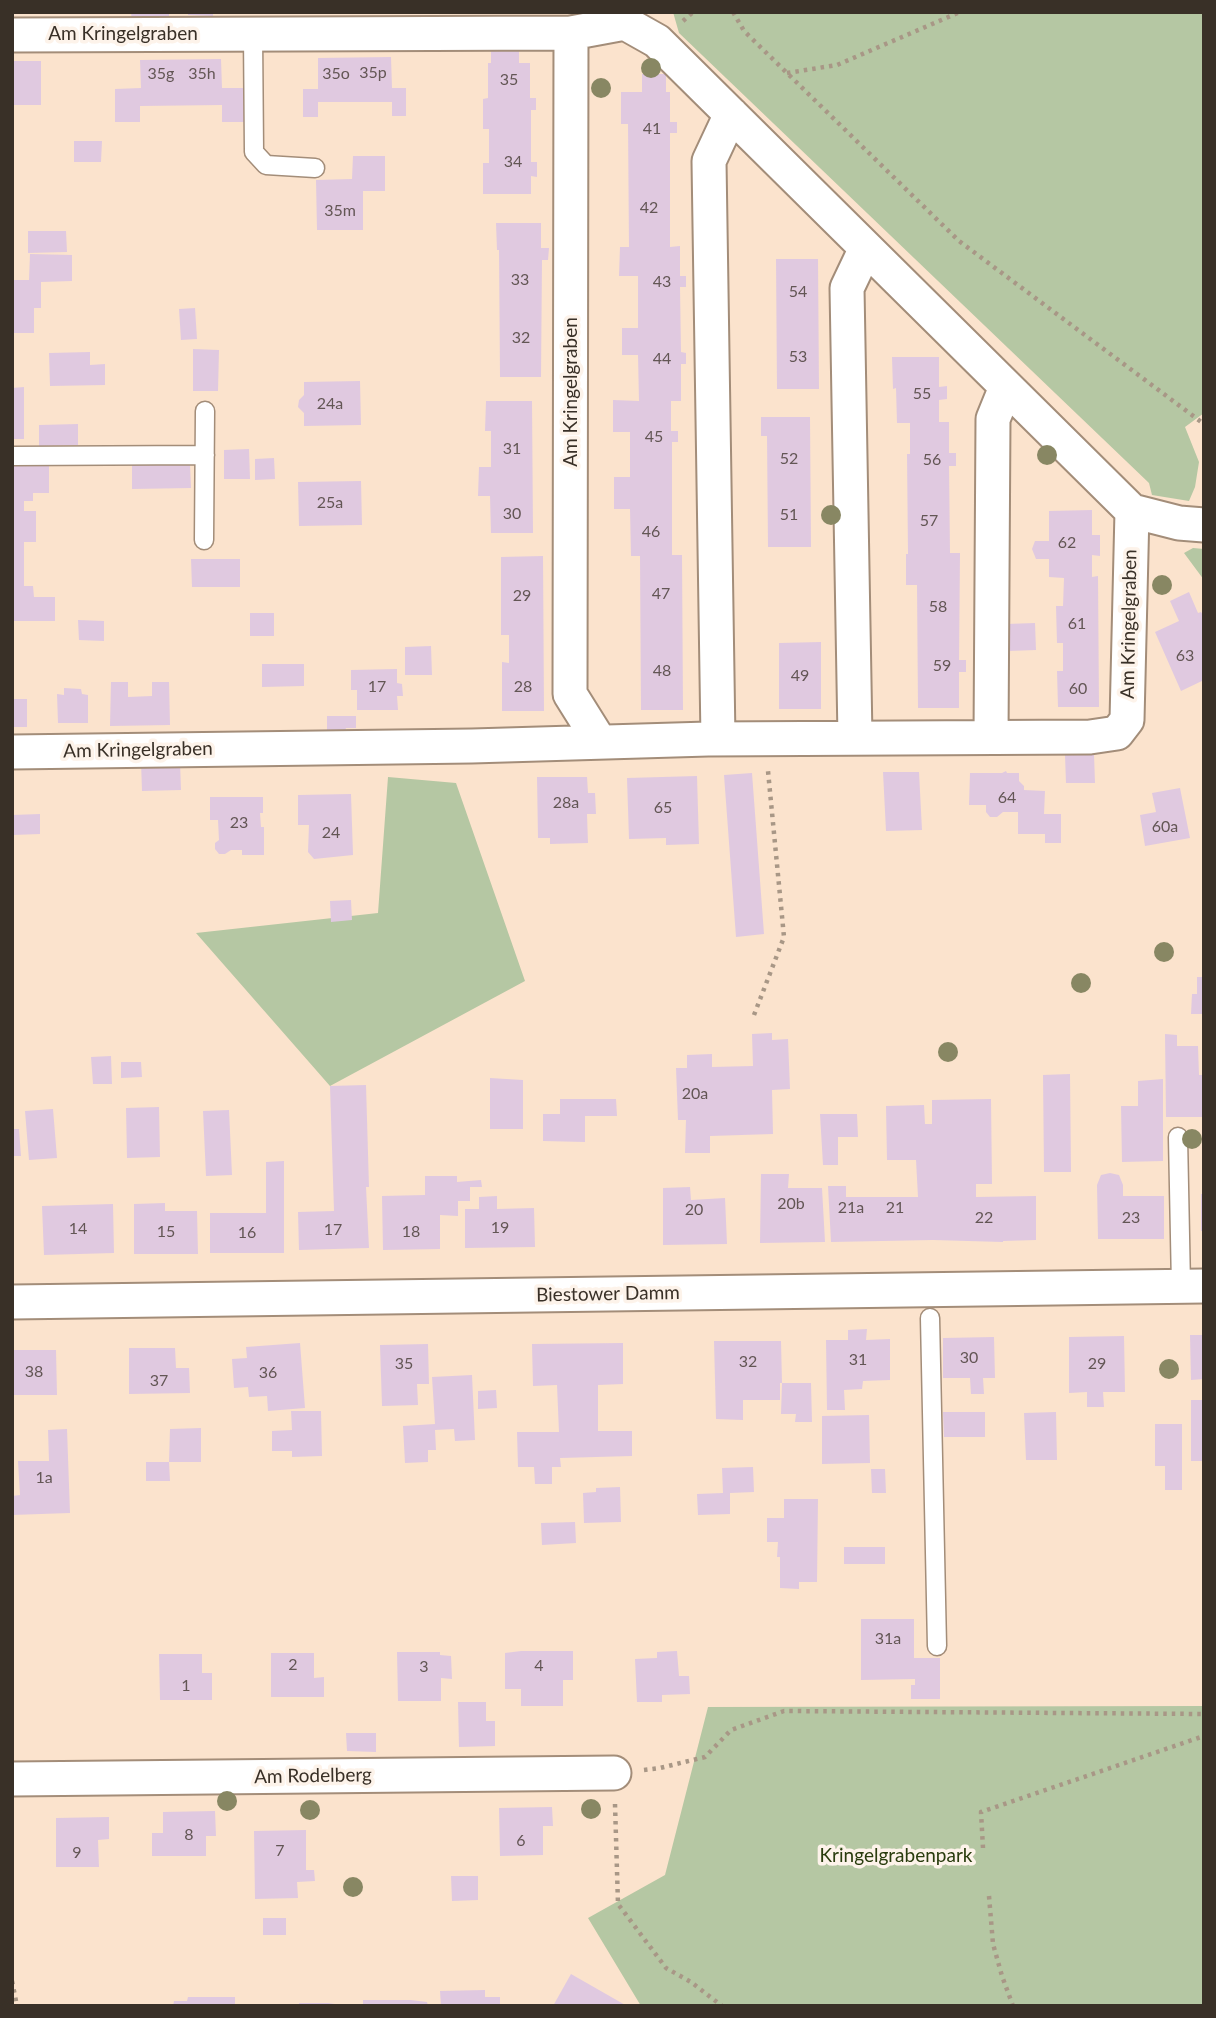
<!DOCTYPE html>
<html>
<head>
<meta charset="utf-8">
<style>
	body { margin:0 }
	#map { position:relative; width:1216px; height:2018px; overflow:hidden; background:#fbe3cd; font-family:Lato,sans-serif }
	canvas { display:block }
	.frame { position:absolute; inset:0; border:14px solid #393027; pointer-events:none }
</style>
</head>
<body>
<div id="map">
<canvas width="1216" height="2018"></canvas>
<div class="frame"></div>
</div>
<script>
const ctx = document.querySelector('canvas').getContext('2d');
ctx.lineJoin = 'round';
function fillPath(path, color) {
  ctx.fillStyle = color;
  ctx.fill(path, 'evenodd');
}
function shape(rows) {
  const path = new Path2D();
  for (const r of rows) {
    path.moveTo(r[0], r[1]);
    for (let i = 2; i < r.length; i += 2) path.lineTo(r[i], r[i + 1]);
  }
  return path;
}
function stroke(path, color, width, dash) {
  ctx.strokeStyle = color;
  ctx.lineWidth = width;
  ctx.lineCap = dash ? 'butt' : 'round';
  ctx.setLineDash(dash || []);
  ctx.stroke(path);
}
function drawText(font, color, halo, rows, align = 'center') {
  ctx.font = font + ' Lato,sans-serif';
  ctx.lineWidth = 7;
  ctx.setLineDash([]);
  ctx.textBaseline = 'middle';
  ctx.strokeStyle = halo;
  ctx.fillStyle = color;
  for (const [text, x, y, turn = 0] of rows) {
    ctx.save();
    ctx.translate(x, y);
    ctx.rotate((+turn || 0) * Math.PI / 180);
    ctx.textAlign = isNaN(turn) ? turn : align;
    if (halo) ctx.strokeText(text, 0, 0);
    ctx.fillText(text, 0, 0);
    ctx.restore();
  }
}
fillPath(shape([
	[673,12,1204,12,1204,413,1185,427,1199,462,1195,487,1189,501,1152,495,1149,483,679,33],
	[1193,548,1204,549,1204,580,1184,553],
	[388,777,456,783,525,981,330,1086,196,933,378,913],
	[1204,1706,1204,2006,641,2006,588,1918,665,1875,708,1707]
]), '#b5c7a3');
fillPath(shape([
	[131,12,169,12,169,23,132,23],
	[188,12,213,12,213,16,188,15],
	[491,50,519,50,519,63,530,63,530,98,536,98,536,110,531,110,531,162,537,162,537,177,531,176,531,194,483,194,483,163,489,163,489,129,483,129,483,99,488,98,488,63,491,63],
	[391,57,392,88,406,88,406,116,392,116,392,102,318,102,318,117,303,117,303,89,318,89,318,58],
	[221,59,222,88,246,88,246,122,222,122,222,105,140,106,140,122,115,122,115,89,141,88,140,60],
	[12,61,41,61,41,105,12,105],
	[642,74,666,74,666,92,670,92,670,122,677,122,677,133,670,133,670,247,680,246,680,276,686,276,686,287,680,287,681,352,686,353,686,364,681,364,681,401,671,401,671,431,678,431,678,442,672,442,672,555,682,555,683,710,641,710,640,556,631,556,630,509,614,509,614,477,630,477,630,432,613,432,613,400,639,401,638,355,622,355,622,328,638,328,638,276,619,276,620,247,629,247,628,124,621,124,621,92,642,92],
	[74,141,102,141,101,162,74,162],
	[353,156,385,156,385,191,363,191,363,230,317,230,316,180,352,179],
	[496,223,541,223,541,248,549,248,548,260,542,260,541,377,500,377,499,250,497,250],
	[28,231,66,231,67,252,28,253],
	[30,254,72,255,72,281,41,282,41,308,34,308,34,333,12,333,12,280,29,280],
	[776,259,818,259,819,389,777,389],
	[195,308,197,339,181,340,179,309],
	[193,349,219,350,218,391,193,391],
	[90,352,90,365,105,364,105,385,50,386,49,353],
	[892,357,939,357,939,387,947,386,947,399,939,400,939,422,949,422,949,453,956,453,956,466,949,466,950,553,960,553,959,660,966,660,966,672,959,672,959,708,918,708,917,585,906,585,906,554,908,554,907,454,910,454,910,423,897,423,896,388,893,389],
	[360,381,361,425,304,426,304,413,298,407,299,400,304,395,304,382],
	[24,387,24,439,12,439,12,388],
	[486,401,532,401,533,533,491,533,490,496,478,496,479,467,491,467,491,431,485,431],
	[761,417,810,417,811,547,768,547,767,436,761,436],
	[78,424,78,445,39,446,39,425],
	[249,449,250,479,224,479,224,450],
	[274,458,275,479,255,480,255,459],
	[132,465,190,465,191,488,132,489],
	[12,466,49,466,49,493,33,493,33,501,24,501,24,511,36,511,36,542,24,542,24,586,33,586,34,597,55,597,55,621,12,621],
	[361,481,362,525,299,526,298,482],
	[1092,510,1092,535,1100,535,1100,556,1092,555,1092,577,1098,576,1099,707,1058,707,1057,671,1063,671,1063,643,1057,643,1056,606,1063,606,1064,578,1049,577,1049,559,1036,559,1032,549,1035,541,1049,541,1049,511],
	[543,556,544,711,502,711,502,662,509,663,509,635,501,635,501,557],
	[191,559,240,559,240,587,192,587],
	[1189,592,1198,613,1201,612,1204,617,1204,680,1181,691,1155,632,1179,621,1170,601],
	[250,613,274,613,274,636,250,636],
	[78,620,104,621,104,641,79,640],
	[1035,623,1036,650,1008,651,1006,624],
	[821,642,821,709,779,709,779,643],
	[431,646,432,675,405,675,405,647],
	[262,664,304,664,304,686,262,687],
	[397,669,397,683,402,684,403,696,397,696,398,710,357,710,357,690,351,690,351,670],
	[111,682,128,682,128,697,152,696,152,682,169,682,170,725,110,726],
	[64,688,81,689,82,694,88,695,88,723,58,723,57,694,64,695],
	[12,699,27,699,27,727,12,727],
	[327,716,356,716,356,728,346,728,345,731,327,731],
	[1094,754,1095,783,1066,783,1065,755],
	[141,762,180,762,181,790,142,791],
	[1006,771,1007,773,1019,773,1019,781,1024,786,1024,790,1045,791,1044,814,1061,814,1061,843,1045,843,1045,834,1018,834,1018,812,1003,812,997,817,990,817,986,812,986,805,969,805,970,773,1002,773],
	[883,772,919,772,922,830,886,831],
	[752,773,764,934,736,937,724,775],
	[697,776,699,844,666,845,666,838,629,839,627,778],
	[537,777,587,777,588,793,595,793,596,814,587,814,588,843,550,844,550,838,538,838],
	[1180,788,1190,838,1145,846,1140,815,1156,812,1152,793],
	[351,794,353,855,314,859,308,852,309,825,298,825,298,795],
	[210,797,263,797,263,813,260,813,261,827,264,827,264,855,242,855,242,850,231,850,225,854,219,854,215,849,215,843,219,840,218,820,210,820],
	[40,814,40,834,13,835,12,815],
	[351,900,352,920,331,922,330,901],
	[1197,977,1204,977,1204,1014,1191,1014,1192,994,1197,994],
	[772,1033,772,1040,788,1039,790,1089,772,1090,773,1134,710,1136,710,1153,685,1153,686,1120,678,1120,676,1068,687,1068,687,1055,712,1054,712,1067,753,1066,752,1034],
	[1165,1034,1177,1035,1177,1046,1198,1046,1199,1075,1204,1075,1204,1117,1166,1117],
	[111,1056,112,1084,93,1084,91,1057],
	[121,1062,141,1062,142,1077,121,1078],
	[1070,1074,1071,1172,1044,1172,1043,1075],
	[490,1078,523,1080,523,1129,490,1129],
	[1163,1079,1163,1161,1122,1162,1121,1106,1138,1106,1138,1081],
	[366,1085,369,1187,366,1187,369,1248,299,1250,298,1212,334,1211,330,1086],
	[560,1099,616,1099,617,1116,585,1116,585,1142,543,1141,543,1114,560,1114],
	[991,1099,992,1184,976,1184,976,1197,1036,1196,1036,1240,1003,1241,1003,1242,933,1240,831,1242,828,1186,846,1186,846,1197,918,1197,916,1160,887,1160,886,1106,924,1105,925,1124,932,1124,932,1100],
	[159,1107,160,1157,127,1158,126,1108],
	[53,1109,57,1158,29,1160,25,1111],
	[229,1110,232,1175,206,1176,203,1111],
	[820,1114,857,1114,858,1137,838,1137,838,1165,823,1165],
	[12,1129,19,1129,21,1156,12,1156],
	[284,1161,284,1253,210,1253,210,1213,266,1213,266,1162],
	[1110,1173,1119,1175,1123,1185,1123,1196,1164,1196,1164,1239,1098,1239,1097,1185,1101,1175],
	[761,1174,789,1174,788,1188,822,1188,825,1242,760,1243],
	[425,1176,457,1176,457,1182,481,1180,482,1187,470,1187,470,1201,458,1201,458,1216,440,1215,440,1249,383,1250,382,1196,425,1195],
	[690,1187,691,1200,725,1198,727,1244,663,1245,663,1188],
	[1201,1194,1204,1194,1204,1231,1201,1231],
	[497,1196,497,1209,534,1208,535,1247,465,1248,465,1209,479,1209,479,1197],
	[165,1203,165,1211,197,1211,198,1254,134,1254,134,1204],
	[113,1204,114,1253,44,1255,42,1206],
	[867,1329,866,1340,890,1339,890,1380,863,1381,862,1389,844,1390,845,1410,827,1410,826,1340,848,1340,848,1330],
	[1190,1335,1204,1335,1204,1379,1191,1380],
	[1124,1336,1125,1392,1103,1392,1104,1407,1087,1407,1087,1392,1069,1393,1069,1337],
	[994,1337,995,1378,983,1378,984,1394,971,1394,970,1378,943,1378,943,1338],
	[714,1341,781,1341,782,1383,780,1383,780,1400,743,1400,743,1420,716,1419],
	[300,1343,305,1408,268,1411,267,1396,249,1397,248,1387,234,1388,232,1359,247,1358,246,1347],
	[623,1343,623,1384,598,1385,598,1431,632,1431,632,1456,560,1458,561,1467,552,1467,552,1484,535,1484,534,1467,518,1467,517,1432,559,1432,557,1385,533,1386,532,1344],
	[428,1344,429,1384,417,1384,418,1405,382,1406,380,1345],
	[129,1348,175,1348,176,1368,189,1368,190,1393,129,1394],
	[12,1350,56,1350,57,1395,12,1395],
	[472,1375,475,1440,455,1441,454,1429,435,1430,436,1450,428,1450,428,1462,405,1463,403,1426,435,1424,432,1377],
	[782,1383,811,1383,812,1422,795,1422,796,1414,781,1414],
	[496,1390,497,1408,478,1409,478,1391],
	[1191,1400,1204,1400,1204,1461,1191,1461],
	[291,1411,321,1411,322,1456,292,1457,292,1451,272,1451,272,1431,292,1430],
	[943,1412,985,1412,985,1437,944,1437],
	[1056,1412,1057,1460,1026,1460,1024,1413],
	[869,1415,870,1463,822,1464,822,1416],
	[1155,1424,1182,1424,1182,1490,1165,1490,1165,1466,1155,1466],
	[201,1428,201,1462,169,1462,170,1429],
	[67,1429,70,1513,12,1515,12,1496,20,1495,18,1461,49,1461,48,1430],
	[146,1462,169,1462,170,1481,146,1481],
	[753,1467,754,1492,730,1493,730,1514,698,1515,697,1494,723,1493,722,1468],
	[871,1469,885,1469,886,1493,872,1493],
	[620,1487,621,1522,584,1523,583,1493,596,1492,596,1488],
	[784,1499,818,1499,817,1582,799,1582,799,1589,780,1588,780,1557,777,1557,778,1542,767,1542,767,1518,784,1518],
	[575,1522,576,1543,542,1545,541,1523],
	[844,1547,885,1547,885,1564,844,1564],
	[861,1619,914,1619,914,1658,940,1658,940,1699,911,1699,911,1685,915,1685,915,1679,861,1680],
	[521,1651,573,1651,573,1680,563,1680,563,1706,521,1706,521,1689,505,1689,505,1653],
	[677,1651,679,1676,689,1676,690,1694,662,1695,662,1702,637,1702,635,1659,657,1658,657,1652],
	[397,1652,440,1652,440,1655,451,1656,452,1679,441,1678,441,1701,398,1701],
	[271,1653,314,1653,314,1678,324,1677,324,1697,271,1697],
	[159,1654,202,1654,202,1673,212,1673,212,1700,160,1700],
	[458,1702,486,1702,486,1721,495,1721,495,1746,459,1747],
	[346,1733,376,1733,376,1752,347,1751],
	[552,1807,553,1826,543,1826,543,1855,500,1856,499,1808],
	[215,1811,216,1836,206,1836,206,1856,152,1856,152,1833,163,1833,163,1812],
	[109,1817,109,1839,98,1840,99,1867,56,1867,56,1818],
	[306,1830,306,1870,314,1870,315,1881,297,1882,298,1898,255,1899,254,1831],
	[451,1876,478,1876,478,1900,452,1901],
	[263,1918,286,1918,286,1935,263,1935],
	[571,1974,627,2006,553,2006],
	[485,1990,485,1997,500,1997,500,2006,441,2006,440,1991],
	[188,1997,235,1997,235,2006,173,2006,174,2001,187,2001],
	[363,2000,411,2000,427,2002,428,2006,363,2006],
	[299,2003,328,2003,335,2004,299,2006]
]), '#e0c9e0');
const service = shape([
	[253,34,254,152,266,165,315,168],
	[12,456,205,455],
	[204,540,205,411],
	[1178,1137,1181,1286],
	[930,1318,937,1646]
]);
const minor = shape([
	[571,33,570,694,600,742],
	[12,35,571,33,625,23,657,41,1132,511,1179,523,1204,525],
	[855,737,847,288,866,248],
	[991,737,993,419,1006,387],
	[718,739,709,161,731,114],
	[12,752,472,746,708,739,1090,737,1117,733,1127,720,1132,511],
	[12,1302,1204,1286],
	[12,1779,614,1773]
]);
stroke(service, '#a38d79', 21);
stroke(minor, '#a38d79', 37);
stroke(shape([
	[733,12,744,31,959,241,1204,424],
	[683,21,693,12],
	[787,73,837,65,960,12],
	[754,1015,784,937,768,771],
	[644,1770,660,1768,705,1757,731,1730,784,1711,1204,1714],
	[615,1804,618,1904,666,1968,691,1982,722,2006],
	[983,1848,981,1812,1204,1736],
	[989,1896,993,1944,1002,1976,1013,2006],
	[12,1981,17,2006]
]), '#a89786', 4.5, [3.5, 5]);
stroke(service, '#fff', 18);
stroke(minor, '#fff', 33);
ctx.fillStyle = '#888763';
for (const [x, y] of [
	[651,68],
	[601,88],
	[1047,455],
	[831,515],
	[1162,585],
	[1164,952],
	[1081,983],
	[948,1052],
	[1192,1139],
	[1169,1369],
	[227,1801],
	[591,1809],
	[310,1810],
	[353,1887]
]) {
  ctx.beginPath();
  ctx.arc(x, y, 10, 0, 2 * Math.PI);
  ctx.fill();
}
drawText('16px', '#635655', null, [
	["35p",373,73],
	["35g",161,74],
	["35h",202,74],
	["35o",336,74],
	["35",509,80],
	["41",652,129],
	["34",513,162],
	["42",649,208],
	["35m",340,211],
	["33",520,280],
	["43",662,282],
	["54",798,292],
	["32",521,338],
	["53",798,357],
	["44",662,359],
	["55",922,394],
	["24a",330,404],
	["45",654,437],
	["31",512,449],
	["52",789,459],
	["56",932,460],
	["25a",330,503],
	["30",512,514],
	["51",789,515],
	["57",929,521],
	["46",651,532],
	["62",1067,543],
	["47",661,594],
	["29",522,596],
	["58",938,607],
	["61",1077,624],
	["63",1185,656],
	["59",942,666],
	["48",662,671],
	["49",800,676],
	["17",377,687],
	["28",523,687],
	["60",1078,689],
	["64",1007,798],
	["28a",566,803],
	["65",663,808],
	["23",239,823],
	["60a",1165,827],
	["24",331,833],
	["20a",695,1094],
	["20b",791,1204],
	["21a",851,1208],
	["21",895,1208],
	["20",694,1210],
	["22",984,1218],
	["23",1131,1218],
	["19",500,1228],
	["14",78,1229],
	["17",333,1230],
	["15",166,1232],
	["18",411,1232],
	["16",247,1233],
	["30",969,1358],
	["31",858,1360],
	["32",748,1362],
	["35",404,1364],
	["29",1097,1364],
	["38",34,1372],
	["36",268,1373],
	["37",159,1381],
	["1a",44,1478],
	["31a",888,1639],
	["2",293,1665],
	["4",539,1666],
	["3",424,1667],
	["1",186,1686],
	["8",189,1835],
	["6",521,1841],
	["7",280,1851],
	["9",77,1853]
]);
drawText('19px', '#393027', '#fdf3ea', [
	["Am Kringelgraben",123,34],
	["Am Kringelgraben",571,392,-90],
	["Am Kringelgraben",1129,624,-89],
	["Am Kringelgraben",138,750,-1],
	["Biestower Damm",608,1294,-1],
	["Am Rodelberg",313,1776,-1]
]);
drawText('19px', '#293c0d', '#fdf3ea', [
	["Kringelgrabenpark",896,1856]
]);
</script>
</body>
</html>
